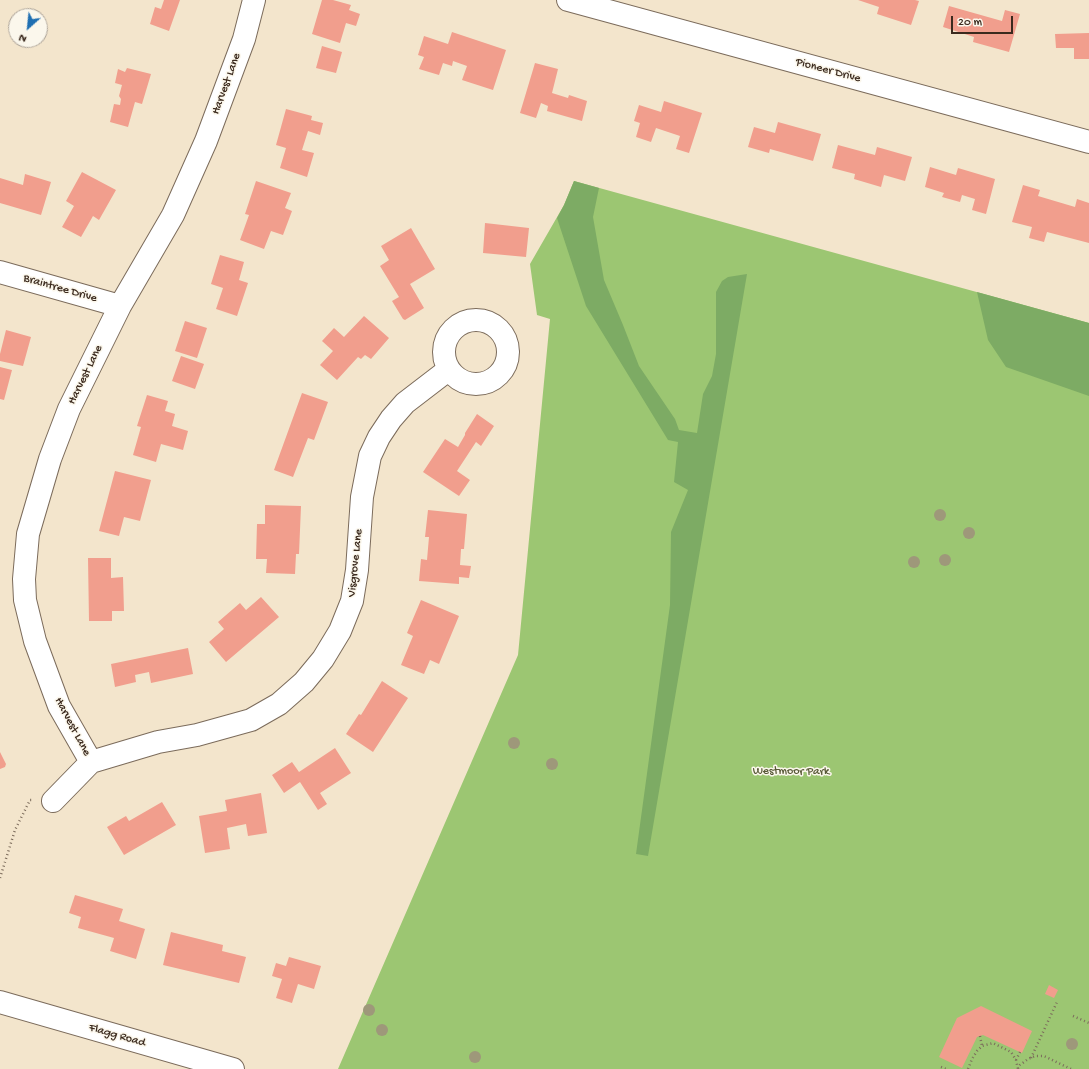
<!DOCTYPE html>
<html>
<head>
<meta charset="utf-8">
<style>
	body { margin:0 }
	#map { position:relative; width:1089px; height:1069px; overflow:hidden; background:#f3e5cc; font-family:"Gochi Hand",sans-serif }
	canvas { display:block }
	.north { position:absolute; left:8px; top:8px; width:40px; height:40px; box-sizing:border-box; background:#fbf7ec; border:1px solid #aea59a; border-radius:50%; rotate:207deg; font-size:11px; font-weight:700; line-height:16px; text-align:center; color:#3b2a1e }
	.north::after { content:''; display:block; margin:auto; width:14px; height:18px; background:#1f6fb2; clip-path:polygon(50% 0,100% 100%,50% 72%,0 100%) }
	.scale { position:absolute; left:951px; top:16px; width:62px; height:18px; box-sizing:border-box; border:2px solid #3b2a1e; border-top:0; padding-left:5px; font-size:12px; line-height:14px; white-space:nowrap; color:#3b2a1e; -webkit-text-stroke:3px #fbf7ec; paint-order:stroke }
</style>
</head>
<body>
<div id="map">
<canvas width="1089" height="1069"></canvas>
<div class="north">N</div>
<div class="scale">20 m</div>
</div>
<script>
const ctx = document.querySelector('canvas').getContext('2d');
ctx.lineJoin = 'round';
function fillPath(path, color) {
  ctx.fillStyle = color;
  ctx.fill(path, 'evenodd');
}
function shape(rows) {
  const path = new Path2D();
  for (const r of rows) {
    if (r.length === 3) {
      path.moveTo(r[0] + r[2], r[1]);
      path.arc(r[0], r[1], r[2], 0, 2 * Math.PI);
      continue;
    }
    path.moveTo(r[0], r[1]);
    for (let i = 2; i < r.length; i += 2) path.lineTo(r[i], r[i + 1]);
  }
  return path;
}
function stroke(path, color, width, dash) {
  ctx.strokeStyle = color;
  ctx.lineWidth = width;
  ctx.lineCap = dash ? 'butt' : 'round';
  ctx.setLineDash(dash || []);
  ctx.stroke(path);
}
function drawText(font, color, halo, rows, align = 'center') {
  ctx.font = font + ' "Gochi Hand",sans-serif';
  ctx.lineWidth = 3;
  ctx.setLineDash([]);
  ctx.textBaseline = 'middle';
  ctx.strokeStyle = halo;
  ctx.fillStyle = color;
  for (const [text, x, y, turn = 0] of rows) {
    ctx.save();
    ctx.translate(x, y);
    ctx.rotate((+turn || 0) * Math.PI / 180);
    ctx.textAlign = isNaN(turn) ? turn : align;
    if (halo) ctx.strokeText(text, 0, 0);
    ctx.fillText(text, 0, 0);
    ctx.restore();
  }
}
fillPath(shape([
	[574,181,1089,323,1089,1069,338,1069,518,655,550,319,537,315,530,264,564,205]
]), '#9cc672');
fillPath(shape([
	[574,181,599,188,593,217,604,280,623,325,639,366,675,419,679,430,697,433,703,394,712,376,716,354,716,292,722,281,728,277,747,274,648,856,636,854,670,605,671,532,688,490,674,482,678,442,668,440,586,306,557,218,564,205],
	[977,292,1089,323,1089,396,1006,367,988,340]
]), '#7dab64');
fillPath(shape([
	[164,0,180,0,169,31,150,24,155,7,161,9],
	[322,0,333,0,351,5,349,10,360,14,356,26,346,23,340,43,312,34],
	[858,0,915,0,919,1,911,25,877,14,879,7],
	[949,6,1002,21,1005,10,1020,14,1009,52,973,42,974,37,943,27],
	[452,32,506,50,493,90,462,80,467,66,453,61,452,66,443,63,439,75,419,69,424,57,418,55,424,36,448,44],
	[1089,33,1089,59,1074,59,1074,48,1056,48,1055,34],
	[322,46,342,52,336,73,316,68],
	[535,63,558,69,552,93,568,98,569,95,587,101,582,121,547,111,548,106,541,103,536,118,520,113],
	[127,68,151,74,142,104,135,102,128,127,110,122,114,104,120,105,121,99,119,96,122,85,115,83,118,69,125,72],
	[664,101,702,113,689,153,676,149,680,136,656,128,651,142,636,137,640,123,634,121,639,105,661,112],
	[286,109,312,116,311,120,323,123,320,135,308,131,302,150,314,153,307,177,280,168,286,148,276,145],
	[778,122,821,134,813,161,770,149,769,153,748,147,754,127,775,133],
	[838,145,875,155,877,147,912,157,905,181,884,175,881,187,854,179,855,174,832,168],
	[930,167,956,175,958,168,995,179,986,214,972,210,975,199,962,195,960,202,942,197,944,193,925,187],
	[82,172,116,190,99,220,93,216,81,237,62,227,74,206,66,201],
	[25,174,51,182,41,215,0,203,0,178,23,185],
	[256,181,291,193,285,208,292,211,283,235,271,231,264,249,240,240,249,215,245,214],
	[1023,185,1040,190,1038,196,1075,207,1077,199,1089,203,1089,243,1047,232,1044,242,1029,238,1032,227,1012,222],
	[485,223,529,228,526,257,483,253],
	[411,228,435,269,410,284,424,308,405,320,403,319,392,301,399,297,380,266,389,260,381,246],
	[220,255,244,262,239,280,248,283,237,316,216,309,223,288,211,284],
	[364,316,389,338,371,359,365,355,361,359,358,357,337,380,320,365,333,351,322,341,334,328,344,337],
	[185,321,207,328,197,358,175,351],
	[6,330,31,337,23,366,0,361,0,354],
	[181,356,204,364,195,389,172,381],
	[0,367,12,370,4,400,0,399],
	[302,393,328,402,314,440,308,438,293,477,274,470],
	[147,395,168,401,165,411,175,414,172,426,188,431,183,450,161,444,156,462,133,455,141,427,137,426],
	[477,414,494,426,481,446,476,442,457,471,470,480,459,496,423,472,445,439,458,447,465,435,465,433],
	[115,471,151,480,140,521,124,517,119,536,99,531],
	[265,505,301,506,299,554,296,554,295,574,266,573,267,559,256,559,257,524,265,524],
	[428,510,467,514,464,549,461,549,460,565,471,566,469,578,459,577,459,584,419,581,421,559,427,560,429,537,425,537],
	[88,558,111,558,111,578,123,577,124,611,112,611,112,621,89,621],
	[261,597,279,617,226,662,209,642,224,629,218,622,240,603,246,610],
	[421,600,459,616,439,664,430,660,424,674,401,665,413,636,407,633],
	[188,648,193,674,151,683,149,672,135,675,136,682,115,687,111,664],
	[382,681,408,698,373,752,346,734,359,714,361,715],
	[335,748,351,773,320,793,327,804,318,810,300,782,284,793,272,775,292,762,299,772],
	[0,752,6,764,5,767,0,769],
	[261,793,267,833,248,836,246,824,227,828,230,849,205,853,199,816,227,811,225,800],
	[162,802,176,825,124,855,107,827,126,816,129,821],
	[75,895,123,909,119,921,145,929,136,959,110,951,114,938,78,928,81,917,69,913],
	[171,932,223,945,222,951,246,957,239,983,163,965],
	[289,957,321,966,314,989,298,984,292,1003,276,998,282,979,272,976,276,963,286,966],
	[1049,985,1058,990,1054,998,1045,994],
	[981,1006,1032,1031,1022,1053,983,1035,977,1037,962,1068,939,1057,957,1018]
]), '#f19e8d');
const street = shape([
	[568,0,1089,142],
	[0,272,120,306],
	[476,352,32],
	[91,762,59,706,35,641,25,600,24,579,28,534,50,459,69,409,120,306,173,215,206,141,244,39,254,0],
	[53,801,91,762,158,742,197,735,251,720,279,704,304,682,323,659,340,631,352,601,357,570,362,497,370,456,379,437,391,419,405,403,448,370]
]);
const secondary = shape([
	[0,1002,233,1069]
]);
stroke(street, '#7b6b5b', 24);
stroke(secondary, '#7b6b5b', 24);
stroke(shape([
	[0,878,15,830,30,800,32,800],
	[1073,1016,1089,1023],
	[980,1036,982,1046],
	[1031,1058,1057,1002],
	[1016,1060,1020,1052],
	[941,1067,946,1069],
	[968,1069,972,1059,977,1051,982,1046,993,1043,1011,1052,1016,1060,1018,1069],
	[1018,1069,1020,1065,1028,1059,1035,1056,1044,1056,1071,1069]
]), '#7b6b5b', 2.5, [1, 3]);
stroke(street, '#fff', 22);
stroke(secondary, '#fff', 22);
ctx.fillStyle = '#9e987a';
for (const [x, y] of [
	[940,515],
	[969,533],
	[945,560],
	[914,562],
	[514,743],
	[552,764],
	[369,1010],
	[382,1030],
	[1072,1044],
	[475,1057]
]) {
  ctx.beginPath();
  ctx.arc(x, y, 6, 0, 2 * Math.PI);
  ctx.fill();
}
drawText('12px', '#3b2a1e', '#fbf7ec', [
	["Pioneer Drive",828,71,15],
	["Harvest Lane",227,84,-70],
	["Braintree Drive",60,289,16],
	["Harvest Lane",86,375,-64],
	["Visgrove Lane",356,563,-84],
	["Harvest Lane",72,727,62],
	["Flagg Road",117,1036,16]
]);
drawText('12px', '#585937', '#fbf7ec', [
	["Westmoor Park",791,772]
]);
</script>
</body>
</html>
